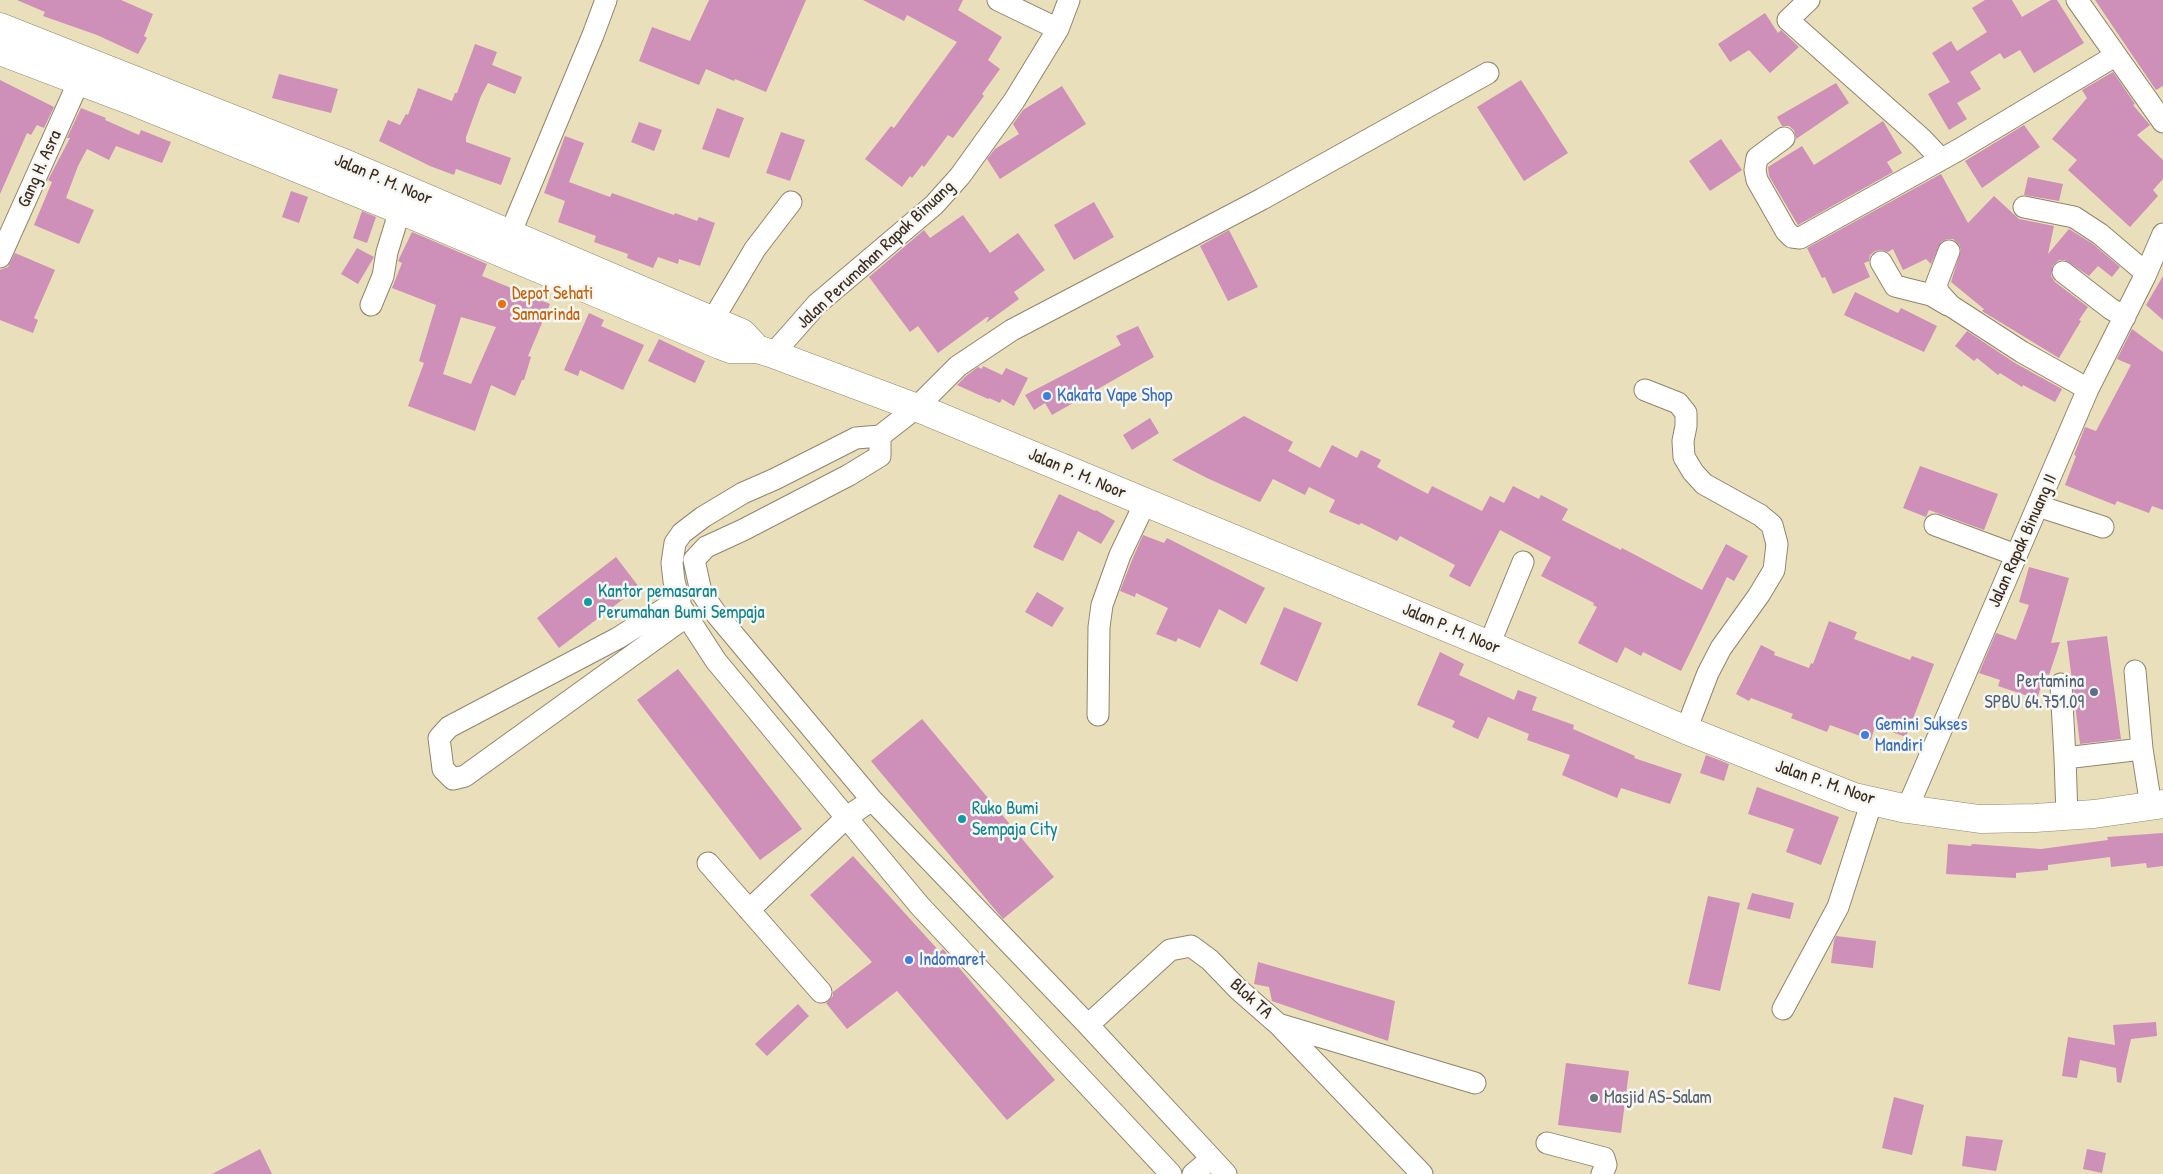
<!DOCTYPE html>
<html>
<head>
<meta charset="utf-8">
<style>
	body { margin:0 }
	canvas { display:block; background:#e9dfba }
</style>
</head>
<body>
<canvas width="2163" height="1174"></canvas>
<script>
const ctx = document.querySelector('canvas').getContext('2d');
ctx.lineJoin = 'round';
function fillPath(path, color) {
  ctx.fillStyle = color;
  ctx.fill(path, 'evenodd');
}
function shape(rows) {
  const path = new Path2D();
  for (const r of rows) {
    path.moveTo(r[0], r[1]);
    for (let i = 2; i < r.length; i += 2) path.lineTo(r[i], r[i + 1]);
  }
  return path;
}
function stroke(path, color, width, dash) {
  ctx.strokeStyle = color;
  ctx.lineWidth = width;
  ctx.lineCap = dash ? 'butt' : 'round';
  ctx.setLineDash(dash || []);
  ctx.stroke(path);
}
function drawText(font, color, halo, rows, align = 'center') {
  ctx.font = font + ' "Patrick Hand",sans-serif';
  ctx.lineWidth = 5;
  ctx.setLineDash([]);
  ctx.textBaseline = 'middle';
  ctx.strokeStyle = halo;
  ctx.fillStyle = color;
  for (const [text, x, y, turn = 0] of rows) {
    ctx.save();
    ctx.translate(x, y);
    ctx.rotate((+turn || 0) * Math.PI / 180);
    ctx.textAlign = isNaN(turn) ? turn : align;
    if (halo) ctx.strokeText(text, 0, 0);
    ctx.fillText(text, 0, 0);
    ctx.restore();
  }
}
fillPath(shape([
	[17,0,121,0,153,14,144,36,147,38,138,54,97,35,43,16,45,12],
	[709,0,806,0,766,92,735,79,734,81,706,69,699,85,639,61,652,27,690,41],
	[863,0,963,0,958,10,1002,37,988,60,1000,69,982,94,984,96,953,138,948,135,924,167,922,165,912,178,910,176,902,187,865,159,891,126,894,128,957,42,907,15,904,21],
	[1985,0,2012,0,2022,17,2051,0,2057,0,2084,43,2034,73,2020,50,2004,59,2000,53,1970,72,1981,89,1957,103,1967,119,1949,130,1928,94,1950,82,1932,53,1951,41,1957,51,1987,32,1972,8],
	[2095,0,2163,0,2163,86,2156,90],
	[1765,13,1778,33,1781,30,1799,47,1770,73,1749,50,1730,62,1718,44],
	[475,44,497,52,492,65,522,77,515,94,488,83,481,96,466,137,466,142,511,158,501,185,456,169,454,175,430,166,379,141,388,120,400,125,406,114,408,115,418,88,452,101,455,93,457,93],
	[2113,72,2135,104,2133,105,2150,125,2137,135,2163,160,2163,179,2153,190,2158,196,2130,227,2068,170,2077,160,2052,139,2087,98,2082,90],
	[279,74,338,89,331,113,272,98],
	[0,80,54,107,44,128,37,125,31,135,27,133,0,194],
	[1521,80,1568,153,1524,181,1477,107],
	[1836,83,1849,103,1796,139,1794,130,1789,126,1782,126,1777,117],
	[1062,86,1086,124,1000,179,987,159,995,149,1019,134,1013,124,1023,110],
	[81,108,106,118,105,120,139,135,141,130,171,142,162,163,116,146,109,160,87,149,78,166,66,198,94,210,79,244,34,225,52,182,48,180,70,138,67,138],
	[717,108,744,118,729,158,702,149],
	[1883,121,1902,153,1887,162,1893,172,1798,225,1769,176,1768,167,1802,146,1814,165],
	[639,122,662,130,654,151,631,142],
	[2024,125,2040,147,1982,188,1965,161],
	[781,132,805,140,790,181,766,173],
	[565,136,584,143,569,182,610,197,612,193,674,215,675,213,697,221,699,217,715,223,700,266,679,259,678,264,658,257,653,268,627,258,628,254,594,242,596,236,558,222,565,201,544,193],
	[1721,139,1742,170,1710,191,1689,161],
	[1941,174,1968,223,1994,196,2019,219,2054,226,2048,254,2069,229,2093,244,2120,267,2112,277,2098,266,2089,276,2065,260,2059,260,2053,265,2051,276,2055,282,2088,307,2079,320,2081,321,2059,358,1982,311,1984,309,1951,282,1961,250,1959,244,1953,239,1947,239,1941,242,1931,264,1926,259,1903,270,1893,249,1888,252,1881,250,1875,251,1870,255,1869,261,1864,263,1870,277,1833,294,1825,277,1822,278,1807,248],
	[2028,177,2063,184,2059,201,2024,195],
	[291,191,308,197,299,223,282,217],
	[1094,202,1114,237,1074,260,1054,225],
	[362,211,376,217,367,243,353,238],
	[963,215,990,253,1018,233,1045,270,1014,292,1019,299,986,323,989,317,987,317,938,353,918,326,910,332,869,277,924,230,930,238],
	[1229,230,1258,287,1228,301,1200,246],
	[412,232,487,264,482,276,550,304,528,356,531,357,524,380,522,380,515,396,491,385,475,431,408,406,424,363,419,361,436,305,392,288,402,263,398,261],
	[461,317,496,327,471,384,443,374],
	[357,248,374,257,358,284,341,274],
	[15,253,55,270,34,318,38,320,33,333,0,320,0,270,8,267],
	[2163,276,2163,320,2146,305],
	[1855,292,1898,313,1901,308,1937,326,1924,352,1844,315],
	[589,313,604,320,601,326,644,345,623,390,580,370,578,376,564,370],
	[1138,326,1154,357,1052,415,1045,403,1034,410,1025,395,1121,345,1116,336],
	[2132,329,2163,352,2163,510,2152,506,2149,513,2117,501,2115,505,2065,485,2076,456,2074,455,2085,427,2096,431,2131,365,2117,359],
	[1967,331,2015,363,2062,389,2055,402,2023,385,2022,387,2000,373,1998,375,1977,358,1974,361,1955,346],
	[659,339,705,361,695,383,648,361],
	[983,366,1002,375,1006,368,1028,378,1014,406,1002,399,1000,403,989,398,988,399,957,385,966,376,978,367,982,369],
	[1244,416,1293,442,1288,451,1320,468,1332,445,1357,458,1361,450,1381,460,1377,467,1428,494,1432,486,1482,511,1490,496,1504,503,1513,486,1539,499,1541,495,1568,509,1562,520,1621,550,1622,548,1702,590,1726,544,1748,556,1734,581,1727,577,1681,671,1643,652,1641,656,1625,647,1617,663,1578,643,1597,607,1593,605,1594,603,1541,576,1551,557,1500,530,1470,587,1449,576,1455,565,1400,536,1397,541,1361,523,1359,525,1329,512,1335,500,1309,487,1305,495,1273,479,1260,502,1207,478,1172,460],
	[1150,418,1159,433,1132,450,1123,435],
	[1920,466,1998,494,1984,530,1929,510,1926,517,1903,508],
	[1059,494,1095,511,1096,510,1115,521,1101,544,1078,531,1063,561,1033,547],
	[1143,535,1164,543,1167,538,1265,588,1246,624,1219,609,1200,648,1178,638,1176,642,1156,634,1168,608,1136,593,1135,597,1120,591,1132,560],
	[616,557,639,587,559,648,537,618],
	[2029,567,2069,578,2051,643,2060,642,2049,675,2045,674,2037,699,1998,686,2000,680,1979,673,1996,633,2016,640,2029,605,2019,602],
	[1037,592,1064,608,1052,627,1025,612],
	[1284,607,1322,623,1297,682,1260,664],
	[1829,621,1857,632,1854,639,1910,660,1912,656,1934,664,1906,737,1875,726,1871,740,1830,725,1827,732,1791,718,1793,714,1751,698,1749,701,1736,694,1761,645,1775,652,1774,655,1809,668,1811,663,1813,664],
	[2107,636,2121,739,2080,744,2067,641],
	[1440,652,1464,664,1459,675,1514,700,1518,690,1537,697,1532,710,1574,725,1573,729,1635,756,1634,758,1682,774,1670,804,1621,788,1617,798,1562,775,1570,755,1527,740,1529,734,1488,717,1478,739,1452,727,1455,721,1417,705],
	[678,669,802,829,760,860,637,700],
	[922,719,1054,877,1003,919,871,761],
	[1706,755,1729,764,1724,781,1700,773],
	[1757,787,1839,817,1821,865,1786,852,1794,829,1748,814],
	[2163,833,2163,866,2147,868,2146,863,2111,867,2110,857,2048,865,2048,870,2016,873,2016,878,1946,874,1948,844,1971,846,1972,844,2041,849,2108,840,2107,837],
	[853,856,940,952,943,949,1055,1080,1007,1120,897,991,847,1029,826,1003,833,996,833,992,872,962,810,895],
	[1752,893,1794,903,1790,919,1747,909],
	[1708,896,1740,903,1720,991,1688,984],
	[1836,936,1876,941,1873,968,1831,963,1834,941],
	[1258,962,1395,1001,1388,1041,1272,1001,1269,987,1254,984],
	[798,1004,809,1016,767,1056,755,1044],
	[2156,1022,2157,1036,2131,1039,2121,1083,2117,1082,2116,1068,2080,1060,2077,1078,2062,1076,2068,1037,2115,1045,2113,1025],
	[1566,1063,1629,1071,1621,1133,1558,1125],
	[1894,1097,1924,1105,1912,1155,1882,1148],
	[1966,1136,2003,1140,1996,1171,1962,1166],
	[260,1149,272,1174,212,1174],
	[2087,1149,2106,1153,2102,1173,2083,1169]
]), '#ce8fb8');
const minor = shape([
	[998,0,1058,29],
	[1809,0,1788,20,1921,138,1941,159],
	[2077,0,2163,122],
	[1784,138,1757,158,1755,170,1757,180,1786,231,1792,237,1800,238,1960,149,2115,56],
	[2024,207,2074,217,2100,234,2146,273],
	[510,234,593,35,606,0],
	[1949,251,1936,285,1939,293,1951,306,2022,352,2088,389],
	[0,257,79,81],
	[1881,262,1895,286,1931,295,1948,305],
	[2063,272,2111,309,2125,317],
	[371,305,383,276,387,252,400,210],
	[712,321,755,249,791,202],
	[773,354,817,304,934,205,960,176,1014,101,1058,29,1069,0],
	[1645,390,1678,403,1686,413,1686,426,1683,441,1684,457,1693,472,1704,484,1760,515,1772,525,1777,544,1774,570,1759,595,1721,648,1708,673,1686,730],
	[880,436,880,456,849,475,743,530,706,547,694,560,701,592,717,615,872,800,1088,1025,1226,1174],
	[2038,506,2103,527],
	[1935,525,2016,555],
	[680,599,618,638,449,727,439,738,443,769,453,779,465,776,687,616],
	[1489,645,1523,562],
	[2135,671,2142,749,2151,806],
	[2061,684,2065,758],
	[1098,715,1099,627,1102,605,1120,555,1145,503],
	[1907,809,2088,389,2145,276,2163,234],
	[2067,816,2065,758,2142,749],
	[708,863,821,992],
	[749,910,847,817,872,800],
	[1783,1009,1838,907,1872,801],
	[1088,1025,1170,950,1191,946,1210,960,1238,989,1278,1024,1475,1083],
	[1280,1026,1422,1174],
	[1547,1143,1604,1158,1606,1165,1602,1174],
	[1171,1174,920,906,716,661,681,607,674,581,672,563,675,543,682,533,703,517,743,493,775,479,856,438,880,436,916,408,958,366,1012,330,1262,199,1488,73],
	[1193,1174,1211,1159]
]);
const highway = shape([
	[0,27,349,165,742,333,757,349],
	[0,51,137,103,400,210,720,345,731,349,757,349,773,354,928,412,1489,645,1686,730,1854,797,1907,809,1980,819,2035,818,2094,814,2163,804]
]);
stroke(minor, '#92846c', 23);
stroke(highway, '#92846c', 29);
stroke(minor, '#fff', 21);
stroke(highway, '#fff', 28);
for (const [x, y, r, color] of [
	[502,304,5,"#e8710a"],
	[1047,396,5,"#3f7fe0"],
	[588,602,5,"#0f9aa8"],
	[2094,692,5,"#5c6f8a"],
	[1865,735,5,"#3f7fe0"],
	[962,819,5,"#0f9aa8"],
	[909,960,5,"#3f7fe0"],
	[1594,1098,5,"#6b7280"]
]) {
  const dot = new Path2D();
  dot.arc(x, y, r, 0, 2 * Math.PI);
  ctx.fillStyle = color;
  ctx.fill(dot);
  stroke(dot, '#f6f6f2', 2);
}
drawText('18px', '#3b2a1e', '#f6f6f2', [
	["Gang H. Asra",40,169,-66],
	["Jalan P. M. Noor",383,180,23],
	["Jalan Perumahan Rapak Binuang",876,255,-43],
	["Jalan P. M. Noor",1077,474,23],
	["Jalan Rapak Binuang II",2023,541,-66],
	["Jalan P. M. Noor",1451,629,23],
	["Jalan P. M. Noor",1825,783,19],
	["Blok TA",1251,999,42]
]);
drawText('18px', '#c56008', '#f6f6f2', [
	["Depot Sehati",512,294],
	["Samarinda",512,315]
], 'left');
drawText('18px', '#366cbe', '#f6f6f2', [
	["Kakata Vape Shop",1057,396],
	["Gemini Sukses",1875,725],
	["Mandiri",1875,746],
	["Indomaret",919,960]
], 'left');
drawText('18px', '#0d838f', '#f6f6f2', [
	["Kantor pemasaran",598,592],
	["Perumahan Bumi Sempaja",598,613],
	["Ruko Bumi",972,809],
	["Sempaja City",972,830]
], 'left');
drawText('18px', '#4e5e75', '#f6f6f2', [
	["Pertamina",2084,682],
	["SPBU 64.751.09",2084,703]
], 'right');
drawText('18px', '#5b616d', '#f6f6f2', [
	["Masjid AS-Salam",1604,1098]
], 'left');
</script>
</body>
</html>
